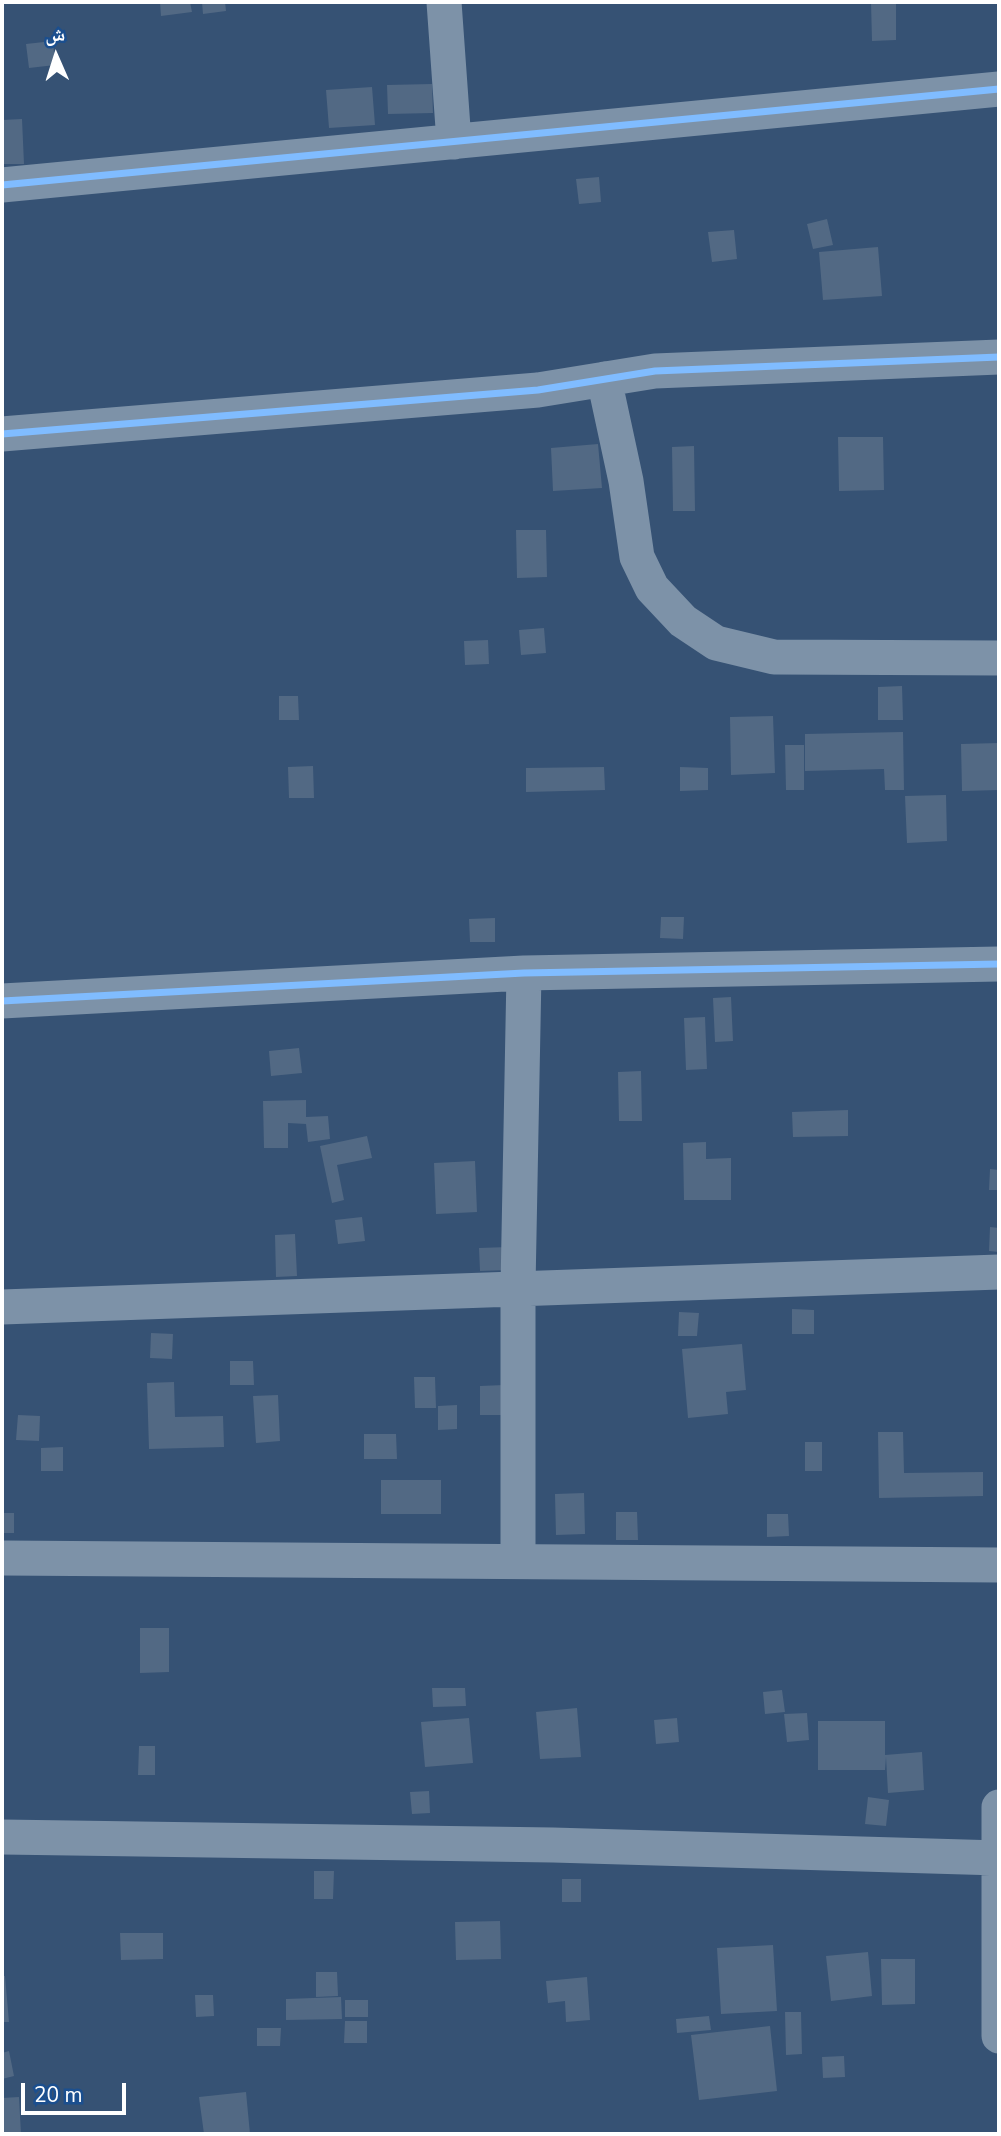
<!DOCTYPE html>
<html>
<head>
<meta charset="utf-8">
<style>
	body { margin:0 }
	#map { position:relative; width:1001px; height:2136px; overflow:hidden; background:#365274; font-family:"Nunito Sans","Noto Naskh Arabic",sans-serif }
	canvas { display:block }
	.frame { position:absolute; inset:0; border:4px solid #fff; pointer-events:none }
	.north { position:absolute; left:21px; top:21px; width:70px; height:70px; -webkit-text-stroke:5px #1b4f8f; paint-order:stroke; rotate:357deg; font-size:19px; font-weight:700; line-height:28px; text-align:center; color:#fff }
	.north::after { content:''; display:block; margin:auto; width:24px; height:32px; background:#fff; clip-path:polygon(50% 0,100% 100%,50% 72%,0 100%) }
	.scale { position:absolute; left:21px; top:2083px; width:105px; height:32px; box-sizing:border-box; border:4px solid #fff; border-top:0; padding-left:9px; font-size:21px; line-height:24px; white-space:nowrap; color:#fff; -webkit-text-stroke:5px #1b4f8f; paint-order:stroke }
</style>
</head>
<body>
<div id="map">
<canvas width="1001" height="2136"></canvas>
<div class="frame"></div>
<div class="north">ش</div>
<div class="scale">20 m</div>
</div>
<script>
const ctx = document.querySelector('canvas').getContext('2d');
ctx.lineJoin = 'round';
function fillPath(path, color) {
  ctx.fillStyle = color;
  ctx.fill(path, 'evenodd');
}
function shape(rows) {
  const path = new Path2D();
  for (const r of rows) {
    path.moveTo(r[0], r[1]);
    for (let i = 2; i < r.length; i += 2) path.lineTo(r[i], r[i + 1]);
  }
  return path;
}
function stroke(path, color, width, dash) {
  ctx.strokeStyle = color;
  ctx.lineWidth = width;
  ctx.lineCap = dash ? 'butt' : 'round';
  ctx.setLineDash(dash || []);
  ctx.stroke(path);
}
fillPath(shape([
	[160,2,190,2,192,12,161,16],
	[202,2,225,2,226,11,203,14],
	[871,2,896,2,896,40,872,41],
	[53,41,55,65,29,68,26,44],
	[432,84,433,113,388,114,387,85],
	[372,87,375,125,329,128,326,90],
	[22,119,24,164,2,164,2,120],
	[599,177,601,202,579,204,576,179],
	[827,219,833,245,813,249,807,224],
	[734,230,737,259,712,262,708,232],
	[878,247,882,296,823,300,819,252],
	[838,437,883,437,884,490,839,491],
	[598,444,602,488,553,491,551,448],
	[694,446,695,511,673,511,672,447],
	[516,530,546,530,547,577,517,578],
	[544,628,546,653,521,655,519,630],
	[488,640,489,664,465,665,464,641],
	[902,686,903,720,878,720,878,687],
	[279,696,298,696,299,720,279,720],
	[773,716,775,773,731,775,730,717],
	[903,732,904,790,885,790,884,769,805,771,805,734],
	[999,743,999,790,962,791,961,744],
	[785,745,804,745,804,790,786,790],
	[313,766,314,798,289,798,288,767],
	[604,767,605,790,526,792,526,768],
	[680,767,708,768,708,790,680,791],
	[946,795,947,841,907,843,905,796],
	[661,917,684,917,683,939,660,938],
	[495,918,495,942,470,942,469,919],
	[731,997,733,1041,715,1042,713,998],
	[705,1017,707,1069,686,1070,684,1018],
	[299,1048,302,1073,271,1076,269,1051],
	[641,1071,642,1121,619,1121,618,1072],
	[306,1100,306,1117,328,1116,330,1139,308,1142,306,1124,288,1123,288,1148,264,1148,263,1101],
	[848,1110,848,1136,793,1137,792,1112],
	[367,1136,372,1158,337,1165,344,1200,332,1203,320,1146],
	[706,1142,706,1159,731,1158,731,1200,684,1200,683,1143],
	[475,1161,477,1212,436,1214,434,1163],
	[990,1169,999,1170,999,1190,989,1190],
	[362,1217,365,1241,338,1244,335,1220],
	[990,1227,999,1228,999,1252,989,1251],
	[295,1234,297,1276,276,1277,275,1235],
	[508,1247,510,1270,480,1271,479,1248],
	[792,1309,814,1310,814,1334,792,1334],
	[679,1312,699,1313,697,1336,678,1336],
	[151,1333,173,1334,172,1359,150,1358],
	[742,1344,746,1390,726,1392,728,1414,688,1418,682,1349],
	[230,1361,253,1361,254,1385,230,1385],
	[414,1377,435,1377,436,1408,415,1408],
	[174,1382,175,1417,223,1416,224,1447,149,1449,147,1383],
	[504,1385,504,1415,480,1415,480,1386],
	[278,1395,280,1441,256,1443,253,1396],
	[457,1405,457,1429,438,1430,438,1406],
	[18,1415,40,1416,39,1441,16,1440],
	[878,1432,903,1432,904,1473,983,1472,983,1496,879,1498],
	[364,1434,396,1434,397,1459,364,1459],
	[805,1442,822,1442,822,1471,805,1471],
	[63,1447,63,1471,41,1471,41,1448],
	[381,1480,441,1480,441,1514,381,1514],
	[584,1493,585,1534,556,1535,555,1494],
	[616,1512,637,1512,638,1540,616,1540],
	[2,1513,14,1513,14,1533,2,1533],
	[767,1514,788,1514,789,1536,767,1537],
	[140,1628,169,1628,169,1672,140,1673],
	[432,1688,465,1688,466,1706,433,1707],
	[782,1690,785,1712,765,1714,763,1692],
	[577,1708,581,1757,540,1759,536,1712],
	[807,1713,809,1740,787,1742,784,1714],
	[469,1718,473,1763,425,1767,421,1722],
	[677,1718,679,1742,656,1744,654,1720],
	[818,1721,885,1721,885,1755,922,1752,924,1790,888,1793,886,1757,885,1770,818,1770],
	[139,1746,155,1746,155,1775,138,1775],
	[429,1791,430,1813,412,1814,410,1792],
	[868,1797,889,1800,886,1826,865,1824],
	[314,1871,334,1871,333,1899,314,1899],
	[562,1879,581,1879,581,1902,562,1902],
	[500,1921,501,1959,456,1960,455,1922],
	[120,1933,163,1933,163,1959,121,1960],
	[773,1945,777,2011,721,2014,717,1948],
	[868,1952,872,1996,831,2001,826,1956],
	[881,1959,915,1959,915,2004,882,2005],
	[316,1972,337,1972,338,1996,316,1997],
	[2,1976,5,1976,9,2022,2,2022],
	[587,1977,590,2020,566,2022,565,2001,548,2003,546,1981],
	[195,1995,213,1995,214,2016,196,2017],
	[341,1997,342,2019,286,2020,286,1999],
	[345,2000,368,2000,368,2017,345,2017],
	[785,2012,801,2012,802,2054,786,2055],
	[709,2016,711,2030,677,2033,676,2019],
	[345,2021,367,2021,367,2043,344,2043],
	[770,2026,777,2091,699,2100,691,2035],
	[257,2028,281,2028,280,2046,257,2046],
	[9,2051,14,2076,2,2079,2,2053],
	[844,2056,845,2077,823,2078,822,2057],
	[246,2092,250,2134,204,2134,199,2097],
	[19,2097,21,2134,2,2134,2,2098]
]), '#526984');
stroke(shape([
	[444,2,454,142],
	[2,185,999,89],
	[604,379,626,481,637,557,652,588,683,621,716,643,774,657,999,658],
	[2,434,538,390,655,371,999,357],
	[2,1001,524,973,999,964],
	[2,1307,999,1272],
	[2,1558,999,1565],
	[518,1560,518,1287,524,973],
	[999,1807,999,2036],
	[2,1837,553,1845,999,1858]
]), '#7d92a8', 35);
stroke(shape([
	[2,185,999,89],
	[2,434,538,390,655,371,999,357],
	[2,1001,524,973,999,964]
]), '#80bcff', 7);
</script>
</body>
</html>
